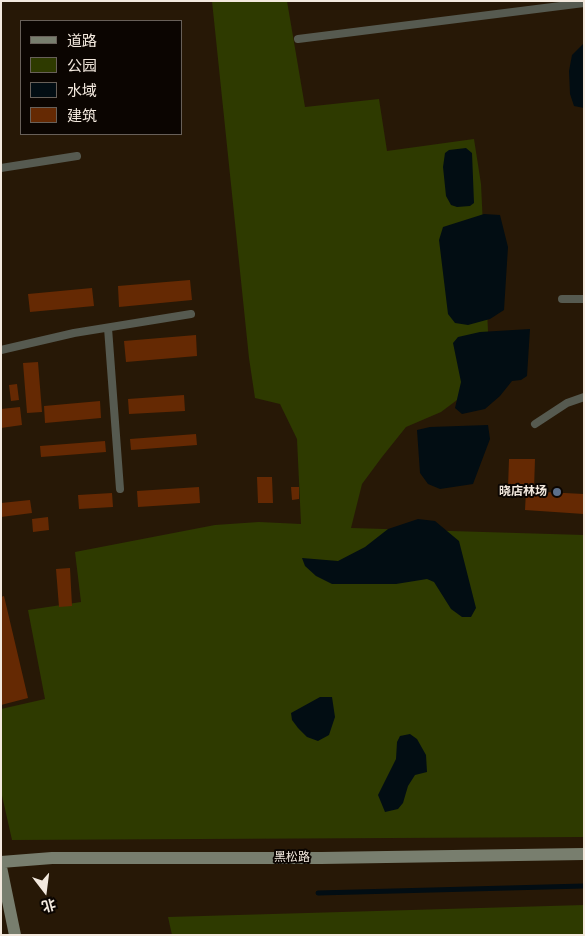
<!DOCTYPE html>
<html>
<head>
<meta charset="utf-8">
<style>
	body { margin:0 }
	#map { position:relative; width:585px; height:936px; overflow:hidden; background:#271806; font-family:"IBM Plex Sans","Noto Sans SC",sans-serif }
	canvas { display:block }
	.frame { position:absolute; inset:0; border:2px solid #f3e9de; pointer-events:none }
	.legend { position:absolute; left:20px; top:20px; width:162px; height:115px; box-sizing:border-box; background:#0b0501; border:1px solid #686059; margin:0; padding:6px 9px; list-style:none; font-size:15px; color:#f3e9de }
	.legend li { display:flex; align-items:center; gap:10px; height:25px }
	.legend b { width:25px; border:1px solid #686059 }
	.north { position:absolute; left:20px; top:866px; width:50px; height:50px; -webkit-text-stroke:4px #0b0501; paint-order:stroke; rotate:165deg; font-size:14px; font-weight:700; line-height:20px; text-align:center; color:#f3e9de }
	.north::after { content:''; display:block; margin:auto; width:18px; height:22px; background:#f3e9de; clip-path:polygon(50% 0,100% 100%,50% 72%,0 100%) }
</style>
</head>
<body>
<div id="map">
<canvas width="585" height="936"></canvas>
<div class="frame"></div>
<ul class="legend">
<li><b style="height:6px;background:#787e6e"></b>道路</li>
<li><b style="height:14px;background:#2e3a00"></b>公园</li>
<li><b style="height:14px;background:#020d13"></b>水域</li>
<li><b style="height:14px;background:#652903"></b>建筑</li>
</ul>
<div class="north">北</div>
</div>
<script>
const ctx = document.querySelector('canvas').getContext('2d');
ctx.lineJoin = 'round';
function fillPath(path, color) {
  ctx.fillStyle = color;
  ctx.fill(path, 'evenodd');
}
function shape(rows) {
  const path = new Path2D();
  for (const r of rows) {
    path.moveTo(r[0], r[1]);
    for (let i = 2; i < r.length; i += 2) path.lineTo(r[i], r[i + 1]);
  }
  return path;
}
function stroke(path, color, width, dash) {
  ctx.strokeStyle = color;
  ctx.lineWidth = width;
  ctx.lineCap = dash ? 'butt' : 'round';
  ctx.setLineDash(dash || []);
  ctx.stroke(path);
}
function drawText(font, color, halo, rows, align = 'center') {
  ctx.font = font + ' "IBM Plex Sans","Noto Sans SC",sans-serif';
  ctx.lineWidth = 4;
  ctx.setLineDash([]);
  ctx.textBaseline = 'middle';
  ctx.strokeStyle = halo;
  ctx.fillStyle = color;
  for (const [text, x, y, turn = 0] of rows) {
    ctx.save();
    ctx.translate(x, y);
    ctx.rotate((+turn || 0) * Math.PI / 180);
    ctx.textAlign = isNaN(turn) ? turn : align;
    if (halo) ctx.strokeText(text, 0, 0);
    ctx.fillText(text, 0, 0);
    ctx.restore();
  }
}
fillPath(shape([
	[212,1,287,1,305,107,379,99,387,151,474,139,481,184,489,352,469,391,441,412,406,427,382,457,362,484,351,528,584,535,584,837,12,840,1,791,1,709,45,699,28,610,81,602,75,552,215,525,259,522,301,524,297,439,280,404,255,398,249,358],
	[584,905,584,935,172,935,168,917]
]), '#2e3a00');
fillPath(shape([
	[584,43,584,108,574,106,570,94,569,71,572,55],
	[466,148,472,153,474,203,470,206,457,207,451,205,446,196,443,167,445,153,449,150],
	[484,214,500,215,508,247,504,310,490,319,468,325,455,323,448,314,439,240,443,227],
	[530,329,527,376,521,380,512,381,500,396,485,409,462,414,455,408,461,382,453,343,458,337,480,332],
	[488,425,490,439,473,484,440,489,428,484,420,473,417,430,430,427],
	[418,519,435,521,459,541,476,608,471,617,462,617,451,609,434,582,427,579,396,584,332,584,316,576,305,566,302,558,338,561,365,547,388,529],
	[320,697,332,697,335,717,329,735,318,741,307,737,298,728,292,720,291,713],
	[410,734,417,739,426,755,427,772,415,775,408,786,403,803,398,809,385,812,378,795,396,759,397,742,400,736]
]), '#020d13');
stroke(shape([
	[318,893,584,886]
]), '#020d13', 5);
fillPath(shape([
	[190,280,192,300,119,307,118,286],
	[92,288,94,306,30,312,28,294],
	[196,335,197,356,126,362,124,341],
	[38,362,42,412,27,413,23,363],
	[17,384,19,400,11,401,9,385],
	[184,395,185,411,129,414,128,399],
	[100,401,101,418,45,423,44,406],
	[20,407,22,425,1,428,1,409],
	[196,434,197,445,131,450,130,439],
	[105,441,106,452,41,457,40,446],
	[509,459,535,459,534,489,508,488],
	[257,477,272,477,273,503,258,503],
	[199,487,200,503,138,507,137,491],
	[291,487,299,487,299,499,292,500],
	[526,491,584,494,584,514,525,510],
	[112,493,113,507,79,509,78,495],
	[30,500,32,513,1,517,1,503],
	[48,517,49,530,33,532,32,519],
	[70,568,72,606,59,607,56,569],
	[4,596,28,698,1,705,1,597]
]), '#652903');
stroke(shape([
	[298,39,584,3],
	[1,168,77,156],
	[562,299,584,299],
	[108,328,120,489],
	[1,350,74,333,191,314],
	[535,424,567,403,584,397]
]), '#565a50', 8);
stroke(shape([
	[1,862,52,858,321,858,584,854],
	[1,867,15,935]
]), '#787e6e', 12);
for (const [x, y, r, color] of [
	[557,492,5,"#5c6f8a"]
]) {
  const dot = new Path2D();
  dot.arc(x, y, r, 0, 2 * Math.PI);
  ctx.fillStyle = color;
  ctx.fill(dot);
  stroke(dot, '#0b0501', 2);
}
drawText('bold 12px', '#f3e9de', '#0b0501', [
	["晓店林场",547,492]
], 'right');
drawText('12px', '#f3e9de', '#0b0501', [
	["黑松路",292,858]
]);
</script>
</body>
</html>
